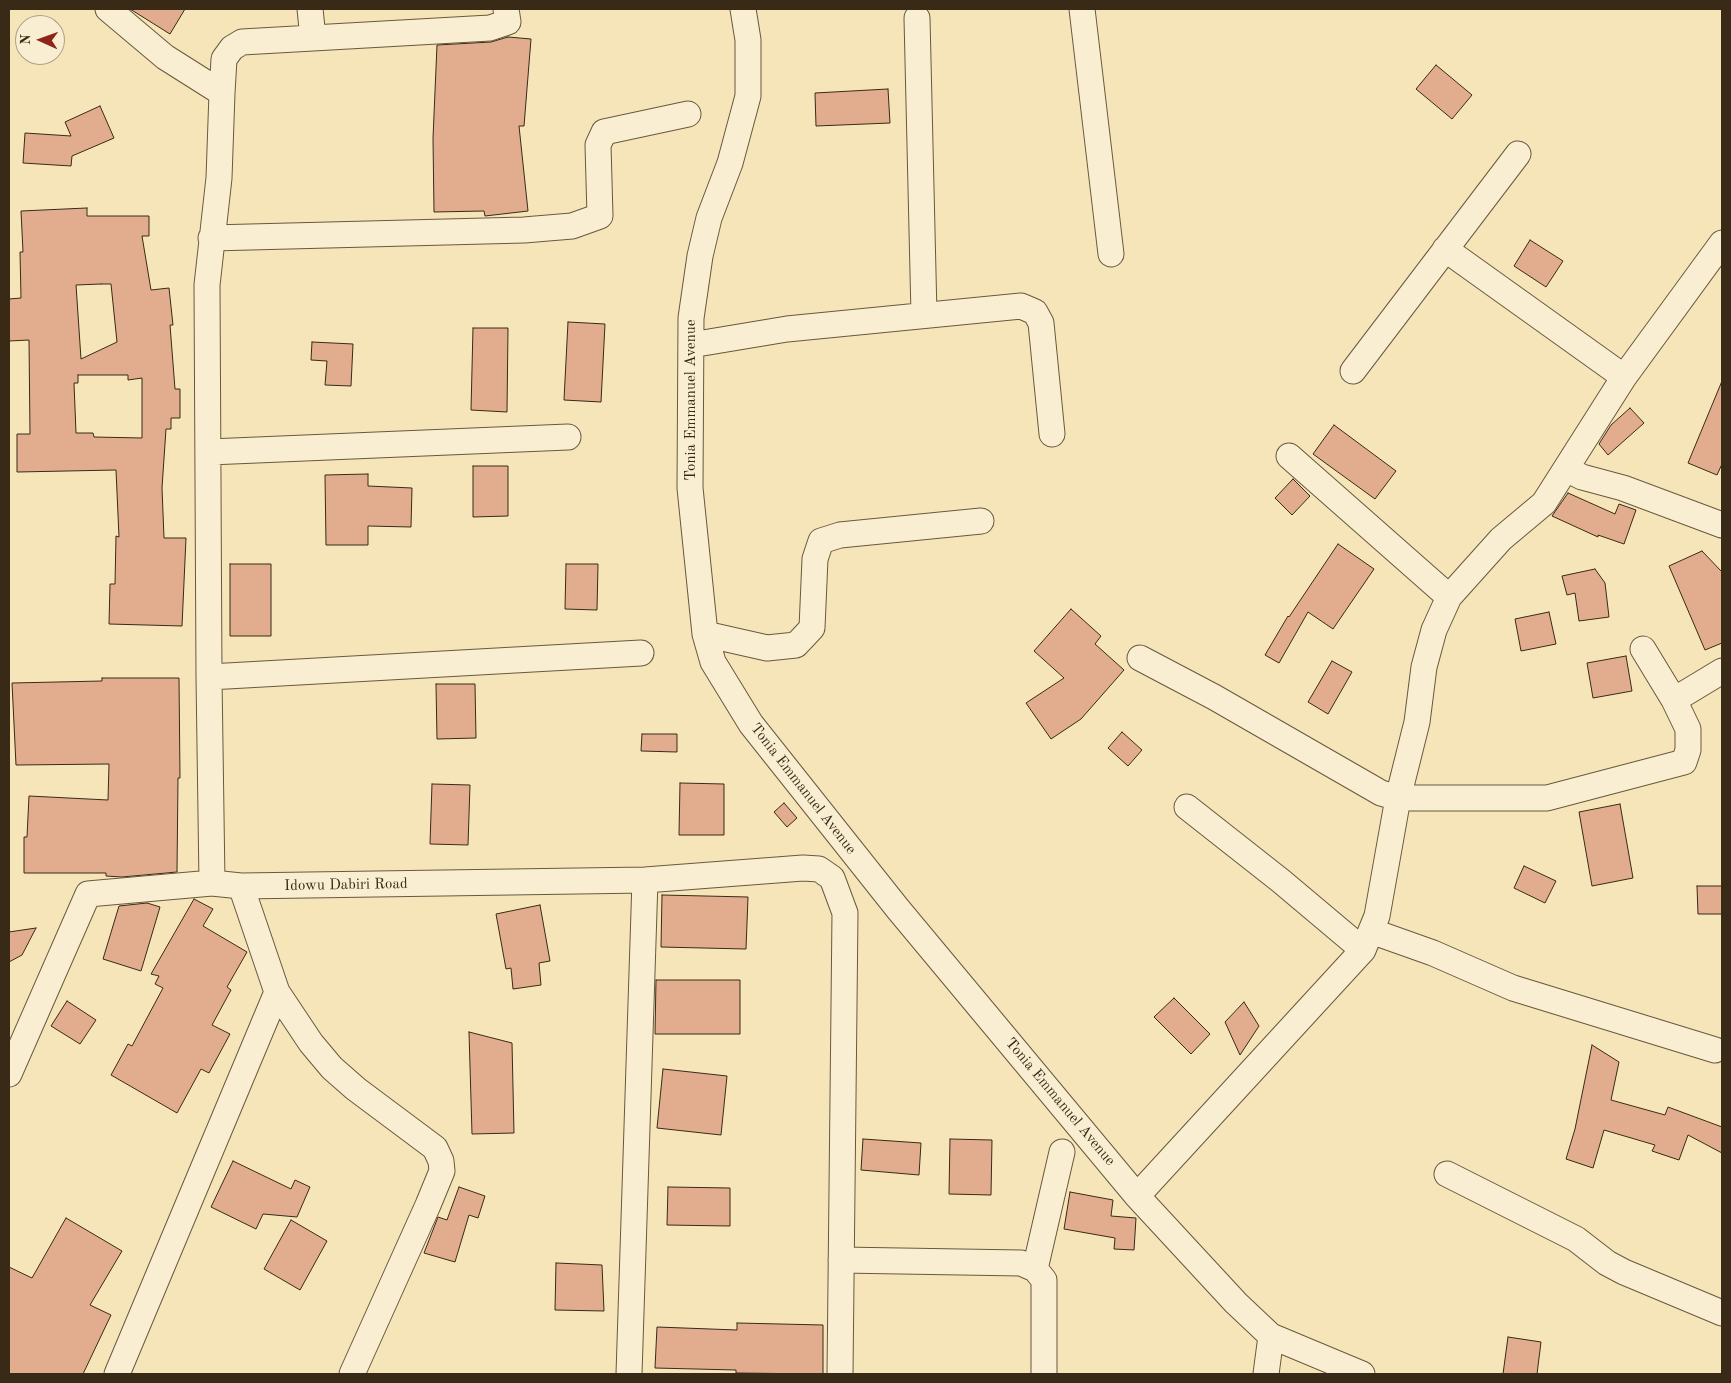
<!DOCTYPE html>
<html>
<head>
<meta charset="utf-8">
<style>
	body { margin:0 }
	#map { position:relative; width:1731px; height:1383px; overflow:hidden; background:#f6e5b8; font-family:"Old Standard TT",serif }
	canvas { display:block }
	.frame { position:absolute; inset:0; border:10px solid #382a16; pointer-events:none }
	.north { position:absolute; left:15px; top:15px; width:50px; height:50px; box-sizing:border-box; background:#f9eed1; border:1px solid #aca086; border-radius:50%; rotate:272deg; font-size:14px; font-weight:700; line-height:20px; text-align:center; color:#382a16 }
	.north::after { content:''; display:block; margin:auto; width:18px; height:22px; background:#8f2418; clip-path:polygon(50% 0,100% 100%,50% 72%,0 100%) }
</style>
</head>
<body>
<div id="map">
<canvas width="1731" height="1383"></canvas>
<div class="frame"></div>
<div class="north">N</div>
</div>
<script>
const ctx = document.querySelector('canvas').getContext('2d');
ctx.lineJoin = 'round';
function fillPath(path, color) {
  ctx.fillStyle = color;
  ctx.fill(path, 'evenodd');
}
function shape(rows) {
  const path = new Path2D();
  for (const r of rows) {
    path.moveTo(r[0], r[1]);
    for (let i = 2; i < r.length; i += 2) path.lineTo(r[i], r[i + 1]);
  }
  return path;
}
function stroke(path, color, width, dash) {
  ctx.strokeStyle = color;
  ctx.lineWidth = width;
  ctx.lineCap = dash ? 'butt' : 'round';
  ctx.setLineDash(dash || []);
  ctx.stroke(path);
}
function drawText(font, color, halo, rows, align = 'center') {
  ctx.font = font + ' "Old Standard TT",serif';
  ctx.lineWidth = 4;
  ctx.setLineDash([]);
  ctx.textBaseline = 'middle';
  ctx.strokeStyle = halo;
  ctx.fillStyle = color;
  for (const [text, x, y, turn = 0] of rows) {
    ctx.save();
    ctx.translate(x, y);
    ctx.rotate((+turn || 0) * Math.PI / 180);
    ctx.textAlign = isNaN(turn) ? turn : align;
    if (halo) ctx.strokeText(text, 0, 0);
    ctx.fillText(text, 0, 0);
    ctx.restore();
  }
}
const building = shape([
	[130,9,185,9,170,34,130,9],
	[508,37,531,39,524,126,519,126,528,211,485,216,484,211,434,212,433,138,437,45,491,42,508,37],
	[1436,65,1472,95,1452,119,1416,89,1436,65],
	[888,89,890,123,816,126,815,93,888,89],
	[100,106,114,138,72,156,71,166,23,163,25,133,71,136,65,122,100,106],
	[87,208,87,216,149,216,149,236,142,236,151,290,169,288,173,325,170,325,175,389,180,389,180,418,171,418,171,429,166,429,162,488,164,538,186,538,182,626,109,624,110,584,115,584,116,536,119,537,116,470,17,472,17,434,30,434,29,340,9,341,9,299,21,298,20,252,23,252,21,211,87,208],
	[101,284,111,284,117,342,81,359,76,285,101,284],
	[78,375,128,375,128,380,142,378,142,438,94,437,93,433,76,433,74,383,78,383,78,375],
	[1530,240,1563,261,1546,287,1514,266,1530,240],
	[568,322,605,324,601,402,564,400,568,322],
	[473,328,508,328,507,412,471,410,473,328],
	[312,342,353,344,351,386,325,385,327,361,311,360,312,342],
	[1722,381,1722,464,1717,475,1688,463,1722,381],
	[1630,408,1644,423,1608,455,1599,444,1611,425,1630,408],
	[1334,425,1396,471,1375,499,1313,454,1334,425],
	[473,466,508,466,508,516,473,517,473,466],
	[368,474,368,486,412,488,411,527,368,526,368,545,326,545,325,475,368,474],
	[1293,479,1310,496,1292,515,1275,498,1293,479],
	[1568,493,1615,514,1619,504,1636,510,1624,544,1598,535,1598,537,1552,516,1568,493],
	[1338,544,1374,569,1333,629,1308,612,1279,663,1265,655,1288,616,1289,617,1338,544],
	[1702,551,1722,572,1722,643,1705,650,1669,566,1702,551],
	[230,564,271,564,271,636,230,636,230,564],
	[566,564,598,564,597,610,565,609,566,564],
	[1595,569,1605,583,1609,617,1579,621,1575,593,1567,595,1562,576,1595,569],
	[1071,609,1101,636,1095,644,1124,670,1081,719,1051,739,1026,703,1064,678,1034,651,1071,609],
	[1549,612,1556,644,1521,651,1515,619,1549,612],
	[1626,656,1632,691,1593,698,1587,663,1626,656],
	[1332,661,1352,672,1328,714,1308,702,1332,661],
	[102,678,179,678,180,778,178,778,177,872,122,877,106,876,106,873,24,873,24,837,27,837,29,796,108,800,109,764,16,765,12,683,102,681,102,678],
	[436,684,475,684,476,738,437,739,436,684],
	[1122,732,1142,750,1128,766,1108,748,1122,732],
	[642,734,677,734,677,752,641,751,642,734],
	[680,783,724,784,724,835,679,835,680,783],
	[432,784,470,785,468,845,430,844,432,784],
	[784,803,797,818,787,827,774,812,784,803],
	[1620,804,1633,878,1592,886,1579,812,1620,804],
	[1524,866,1556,881,1545,903,1514,888,1524,866],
	[1697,886,1722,886,1722,914,1698,914,1697,886],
	[662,895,748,897,746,949,661,947,662,895],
	[194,899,213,909,203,926,247,952,227,987,231,990,212,1025,230,1034,209,1073,201,1069,177,1113,111,1075,128,1044,132,1046,163,988,155,984,159,976,151,974,194,899],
	[147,903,160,907,141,971,103,959,119,906,147,903],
	[540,905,550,961,539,963,541,985,513,989,511,968,506,969,496,914,540,905],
	[36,928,22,955,9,962,9,932,36,928],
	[656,980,740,980,740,1034,655,1034,656,980],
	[1174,998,1210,1034,1191,1054,1154,1017,1174,998],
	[67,1001,96,1020,80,1044,51,1026,67,1001],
	[1244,1002,1259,1026,1240,1055,1225,1022,1244,1002],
	[469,1032,512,1043,514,1133,472,1134,469,1032],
	[1592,1045,1619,1062,1611,1100,1665,1115,1668,1107,1722,1127,1722,1153,1688,1135,1679,1160,1652,1151,1655,1145,1604,1130,1593,1168,1566,1159,1575,1129,1592,1045],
	[663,1069,727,1076,721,1135,657,1128,663,1069],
	[863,1139,921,1143,919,1175,861,1170,863,1139],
	[950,1139,992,1140,991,1195,949,1194,950,1139],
	[233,1161,291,1189,295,1180,310,1187,297,1217,263,1214,256,1229,211,1207,233,1161],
	[459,1187,485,1196,478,1218,469,1215,455,1262,424,1253,438,1217,447,1220,459,1187],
	[668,1187,730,1188,730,1226,667,1225,668,1187],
	[1070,1192,1113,1200,1111,1216,1136,1218,1134,1250,1114,1249,1115,1238,1064,1229,1070,1192],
	[66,1218,122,1251,90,1305,111,1315,83,1374,9,1374,9,1267,32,1278,66,1218],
	[291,1220,327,1241,300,1290,264,1269,291,1220],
	[556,1263,602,1265,604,1311,555,1310,556,1263],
	[737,1323,823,1325,823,1374,736,1373,736,1370,655,1368,657,1327,737,1330,737,1323],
	[1508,1337,1541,1342,1537,1374,1503,1374,1508,1337]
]);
fillPath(building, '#e2ad8f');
stroke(building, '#382a16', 1);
const minor = shape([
	[108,9,165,57,222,93,219,178,207,285,209,677,212,883],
	[310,9,313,38],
	[743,9,748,40,748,96,730,163,709,218,700,256,691,318,690,488,705,634,713,662,751,724,898,909,1137,1196,1236,1303,1271,1336,1362,1374],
	[1082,9,1111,254],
	[917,18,924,315],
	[222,93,224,59,232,48,242,42,490,28,508,22,506,9],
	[211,238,524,230,572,226,600,216,598,145,604,132,688,114],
	[1445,249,1624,377],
	[691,345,787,329,1021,306,1035,312,1041,323,1052,434],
	[1353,371,1518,154],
	[209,452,568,437],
	[1289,456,1449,597],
	[1566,469,1582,477,1623,488,1722,525],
	[705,634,767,648,796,645,812,628,815,559,821,541,840,535,981,521],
	[1140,658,1214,697,1381,793,1398,798,1547,798,1684,762,1688,750,1688,729,1674,700,1643,649],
	[209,677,641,653],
	[1674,700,1722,671],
	[1187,807,1281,881,1363,950],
	[1371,931,1433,953,1513,988,1715,1050],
	[277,992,311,1043,332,1068,356,1089,435,1148,441,1161,442,1171,428,1205,352,1374],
	[9,1074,88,894,212,883,241,886,645,880,803,868,819,869,832,878,845,913,840,1374],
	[1447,1174,1576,1239,1607,1263,1624,1272,1722,1313],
	[1137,1196,1363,950,1377,916,1398,798,1417,722,1424,667,1434,630,1449,597,1501,539,1544,503,1624,377,1722,243],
	[841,1260,1021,1263,1035,1269,1044,1280,1044,1374],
	[1035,1269,1062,1152],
	[117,1374,277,992,241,886],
	[629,1374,645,880],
	[1266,1374,1271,1336]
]);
stroke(minor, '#68593e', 27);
stroke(minor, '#f9eed1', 25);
drawText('15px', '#382a16', '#f9eed1', [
	["Tonia Emmanuel Avenue",691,400,-90],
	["Tonia Emmanuel Avenue",803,789,52],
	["Idowu Dabiri Road",346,885,-1],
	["Tonia Emmanuel Avenue",1060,1102,50]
]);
</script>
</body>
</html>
